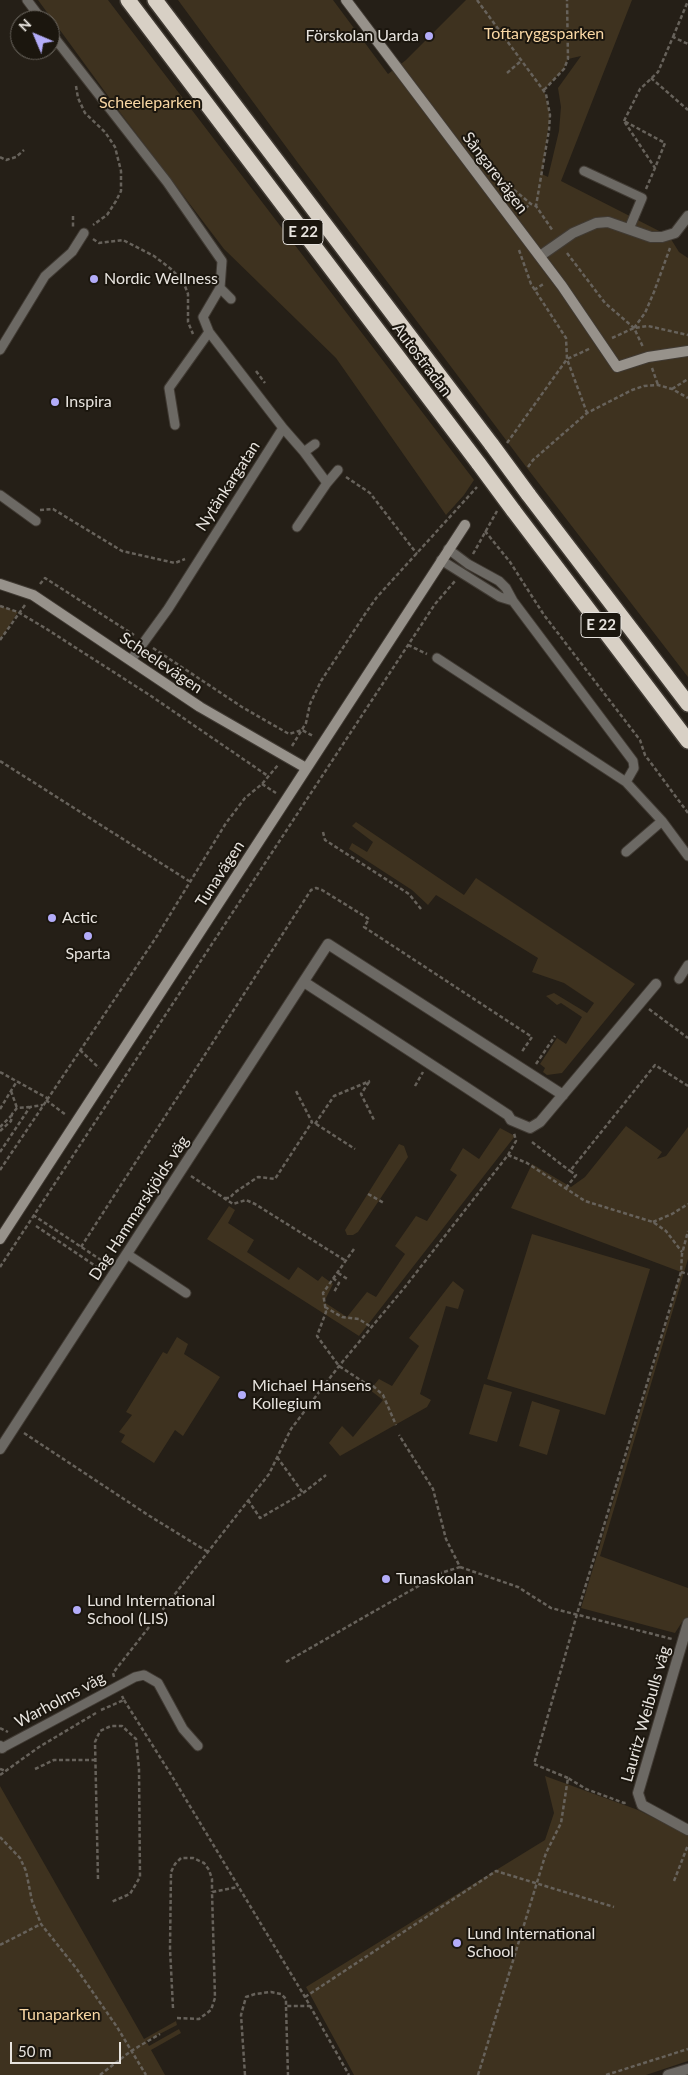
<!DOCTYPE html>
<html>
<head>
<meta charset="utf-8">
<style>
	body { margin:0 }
	#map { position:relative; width:688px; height:2075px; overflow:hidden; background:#251f17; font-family:Lato,sans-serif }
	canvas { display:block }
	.north { position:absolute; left:10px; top:10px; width:50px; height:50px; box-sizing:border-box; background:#1b160e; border:1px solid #6d6861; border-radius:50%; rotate:315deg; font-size:14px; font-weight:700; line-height:20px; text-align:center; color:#e7e3de }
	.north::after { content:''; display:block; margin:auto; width:18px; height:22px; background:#b3acf9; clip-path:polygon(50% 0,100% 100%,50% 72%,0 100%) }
	.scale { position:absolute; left:10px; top:2042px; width:111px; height:22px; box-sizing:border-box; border:2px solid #e7e3de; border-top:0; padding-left:6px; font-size:15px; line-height:18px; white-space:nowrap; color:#e7e3de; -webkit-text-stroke:4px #1b160e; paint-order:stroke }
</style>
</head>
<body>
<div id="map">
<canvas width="688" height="2075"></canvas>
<div class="north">N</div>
<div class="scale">50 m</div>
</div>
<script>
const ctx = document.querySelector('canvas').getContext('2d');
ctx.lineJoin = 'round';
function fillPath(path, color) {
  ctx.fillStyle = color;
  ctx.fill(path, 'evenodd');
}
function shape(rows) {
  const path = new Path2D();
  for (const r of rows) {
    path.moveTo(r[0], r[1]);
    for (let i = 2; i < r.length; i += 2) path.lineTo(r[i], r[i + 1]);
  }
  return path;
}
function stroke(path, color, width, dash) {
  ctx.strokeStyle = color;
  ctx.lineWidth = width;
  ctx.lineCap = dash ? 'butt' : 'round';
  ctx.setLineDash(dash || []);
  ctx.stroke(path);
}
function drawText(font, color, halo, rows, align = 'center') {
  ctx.font = font + ' Lato,sans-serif';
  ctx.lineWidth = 4;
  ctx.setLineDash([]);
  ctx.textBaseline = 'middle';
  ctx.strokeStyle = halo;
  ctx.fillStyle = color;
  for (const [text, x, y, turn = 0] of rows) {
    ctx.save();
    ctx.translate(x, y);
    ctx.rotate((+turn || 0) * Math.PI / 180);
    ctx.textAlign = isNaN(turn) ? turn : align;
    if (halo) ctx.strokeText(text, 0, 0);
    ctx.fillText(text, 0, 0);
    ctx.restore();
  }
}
fillPath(shape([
	[38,0,108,0,474,480,464,495,446,515,336,358,224,249,119,111],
	[178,0,333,0,388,74,406,60,466,0,632,0,561,181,669,236,679,252,688,258,688,677,527,468,298,163],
	[581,56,558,88,561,107,559,131,548,177,542,174,550,115,544,90,564,69,568,59],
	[0,606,18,612,0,640],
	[356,822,464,895,476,878,635,984,562,1073,547,1075,543,1072,545,1068,540,1064,557,1038,566,1044,582,1017,561,1003,557,1005,546,996,554,993,587,1013,594,1003,564,983,532,972,538,958,436,895,428,905,412,890,349,849,352,843,367,852,373,842,352,826],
	[626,1126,662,1152,657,1159,666,1156,688,1127,688,1259,600,1556,688,1588,688,1623,682,1622,675,1633,581,1608,673,1303,681,1272,511,1208,532,1164,571,1187,585,1177],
	[500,1128,515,1136,359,1336,207,1239,229,1206,235,1210,228,1223,254,1240,247,1252,289,1280,298,1267,318,1281,322,1276,333,1284,324,1302,347,1317,367,1292,376,1297,405,1254,395,1246,416,1216,427,1221,457,1175,450,1170,463,1148,479,1159],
	[399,1144,404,1146,408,1157,358,1232,353,1235,347,1235,345,1230],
	[532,1234,650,1269,605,1415,487,1379],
	[453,1281,464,1290,458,1309,446,1306,420,1394,431,1400,427,1407,340,1456,329,1443,342,1426,353,1437,383,1400,370,1390,379,1379,392,1386,419,1346,409,1338],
	[177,1337,188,1344,184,1354,220,1377,183,1436,175,1430,154,1463,121,1442,125,1435,119,1432,132,1415,126,1412,163,1352,167,1354],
	[484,1384,512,1392,497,1442,469,1434],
	[532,1401,560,1410,547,1455,519,1446],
	[545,1776,638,1810,688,1835,688,2061,646,2075,354,2075,306,1987,545,1840,554,1813],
	[0,1786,144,2039,176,2021,177,2025,146,2041,149,2046,179,2029,181,2033,151,2050,165,2075,0,2075]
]), '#3e321f');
const lane = shape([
	[27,0,42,20],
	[50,32,167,182,222,261,220,288,203,317,209,332,169,388,175,425],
	[584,171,642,198,629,229],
	[220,288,231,299],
	[0,350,45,276,72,252,84,233],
	[283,428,304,452,315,444],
	[327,483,338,470],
	[0,495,36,521],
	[297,527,327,483,304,452],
	[448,549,468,564,499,581,506,588,513,601,633,761,634,768,626,782,662,821,626,852],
	[441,560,500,597,513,601],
	[437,658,626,782],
	[131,660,168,609,283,428,209,332],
	[662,821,688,856],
	[679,979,688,965],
	[127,1254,186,1293],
	[2,1748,135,1677,144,1675,158,1683,183,1729,198,1746]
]);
const street = shape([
	[540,256,573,233,596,223,608,222,651,237,662,237,675,233,688,216],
	[304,982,467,1088,508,1115,511,1120,530,1128,540,1122,656,984],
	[0,1449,328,944,563,1095],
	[688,1623,638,1793,642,1805,688,1830],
	[0,1746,2,1748],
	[668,2075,688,2069]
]);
const secondary = shape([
	[346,0,562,286,617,367,648,357,688,351],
	[0,584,33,595,200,707,306,768],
	[0,1239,465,525]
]);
const highway = shape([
	[128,0,479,464],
	[155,0,492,445],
	[528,494,688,704],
	[513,510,688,741]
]);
stroke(lane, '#403a33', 11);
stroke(street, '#403a33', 12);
stroke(secondary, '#403a33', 12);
stroke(highway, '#403a33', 18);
stroke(shape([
	[477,0,546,94,550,115,549,130,536,206],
	[673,37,688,1],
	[507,73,521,61],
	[651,78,688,110],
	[76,86,78,98,85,113,105,132,115,147,121,171,121,191,116,201,107,215,93,225],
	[544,90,564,69,568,59,567,0],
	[624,121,640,89,658,72,673,37,688,44],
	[0,157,6,160,16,157,24,150],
	[494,173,531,204,536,206,553,231],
	[646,189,655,168,665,143,624,121,655,168],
	[520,212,531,204],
	[73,216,73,227],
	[93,239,99,243,123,240,154,256,171,269,183,281,188,294,188,322,193,334],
	[519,250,531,284,566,338,567,359,587,413],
	[567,253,605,303,634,328,643,347],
	[534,290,545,283],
	[634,328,645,313,654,292,670,248],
	[612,338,634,328,648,326,688,335],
	[652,368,658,385],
	[256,371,265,383],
	[672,389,688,379],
	[507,443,567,359,591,348],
	[528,467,533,460,587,413,632,390,644,386,658,385,672,389,688,398],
	[346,477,370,493,417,554],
	[40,510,53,509,122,551,175,563,185,559],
	[485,531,510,562,544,615,640,740,645,755,688,813],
	[473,554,497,511],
	[40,584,45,578,134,635],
	[0,606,18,612,45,628,151,696,268,776],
	[0,640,25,605],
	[408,645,427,654],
	[153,648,242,707,289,734,302,730,313,736],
	[292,746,306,723,310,704,321,681,367,611,377,597,477,487],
	[0,761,189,881],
	[262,784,276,793],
	[323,832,325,840,409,894,421,909],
	[649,1009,688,1038],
	[80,1050,99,1068],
	[536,1064,555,1036],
	[0,1072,47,1098],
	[369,1082,361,1094,374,1120],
	[415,1086,423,1072],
	[11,1091,17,1108],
	[46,1100,66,1115],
	[0,1109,17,1081],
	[315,1124,334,1096,370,1081],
	[316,1124,355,1149],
	[0,1127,11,1116],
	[0,1131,11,1121,12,1114,17,1108,29,1107],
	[532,1142,570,1171],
	[0,1152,30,1107,43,1105],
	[508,1155,516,1141,514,1133],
	[0,1170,157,936,226,823,245,798,262,784,278,765],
	[191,1176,233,1204,246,1200,255,1204,346,1261],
	[566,1188,576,1175,570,1171,655,1065,688,1086],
	[368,1194,384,1203],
	[225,1198,230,1198,234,1193,258,1177,275,1179,312,1122,296,1091],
	[33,1215,107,1264],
	[653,1222,672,1214,688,1204],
	[36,1226,103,1271],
	[81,1247,311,890,316,888,322,890,369,919,364,927,532,1037,521,1053],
	[354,1249,323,1293,326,1312,317,1336,339,1366,365,1383,373,1386,383,1395,396,1425],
	[0,1267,435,604,455,581],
	[681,1272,688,1274],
	[338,1273,349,1280],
	[333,1278,339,1283,334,1292],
	[325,1307,342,1317,359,1319,371,1327],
	[24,1433,148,1515,208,1552],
	[277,1457,303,1493],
	[248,1500,260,1518,303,1493,326,1475],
	[460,1567,518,1587,551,1608,672,1639],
	[286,1662,441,1573,460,1567,446,1539,433,1489,399,1435],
	[114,1677,113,1673,269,1474,291,1429,339,1366,405,1287,508,1155,527,1163,585,1201,653,1222,666,1231,682,1252],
	[124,1700,170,1773,305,1997,349,2075],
	[101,1710,124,1700,122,1696],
	[0,1728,8,1732],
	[0,1769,6,1771],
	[35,1769,54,1760,95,1760],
	[0,1775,39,1747,96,1713],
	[568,1778,534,1764,577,1614,681,1272,682,1254,688,1231],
	[0,1837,20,1858,26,1871,32,1901,41,1924,76,1968,117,2027,146,2075],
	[98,1879,95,1742,100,1731,111,1726,122,1726,136,1739,139,1769,140,1877,130,1894,111,1902],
	[674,1881,688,1845],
	[0,1945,41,1924],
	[305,1997,496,1871,614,1907],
	[286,2007,288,2075],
	[173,2008,170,1949,171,1872,175,1864,181,1858,193,1858,204,1863,209,1870,212,1879,212,1892],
	[177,2018,199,2019,211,2010,215,1998,212,1892,238,1887],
	[100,2075,131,2051,160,2034],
	[245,2075,241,2015,246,1997,255,1994,271,1992,281,1994,286,1999,286,2006,310,2006],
	[478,2075,546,1853,561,1823,568,1778,586,1789,624,1803,628,1802],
	[606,2075,688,2049]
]), '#67625b', 2.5, [4, 2.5]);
stroke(lane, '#6c6964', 9);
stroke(street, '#6c6964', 10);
stroke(secondary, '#97928b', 10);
stroke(highway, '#d8d0c5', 15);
const highwayBridge = shape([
	[492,445,528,494],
	[479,464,513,510]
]);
stroke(highwayBridge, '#403a33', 18, []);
stroke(highwayBridge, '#d8d0c5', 15);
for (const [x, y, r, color] of [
	[429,36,5,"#b3acf9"],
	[94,279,5,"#b3acf9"],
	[55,402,5,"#b3acf9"],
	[52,918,5,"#b3acf9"],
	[88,936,5,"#b3acf9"],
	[242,1395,5,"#b3acf9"],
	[386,1579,5,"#b3acf9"],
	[77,1610,5,"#b3acf9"],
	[457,1943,5,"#b3acf9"]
]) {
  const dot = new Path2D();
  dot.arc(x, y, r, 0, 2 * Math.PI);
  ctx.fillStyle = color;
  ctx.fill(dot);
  stroke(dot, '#1b160e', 2);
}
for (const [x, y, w] of [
	[303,232,40],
	[601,625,40]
]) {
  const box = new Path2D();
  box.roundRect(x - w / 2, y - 12.5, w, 25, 4);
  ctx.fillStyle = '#1b160e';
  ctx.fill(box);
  stroke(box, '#e7e3de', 1);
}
drawText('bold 15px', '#e7e3de', null, [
	["E 22",303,232],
	["E 22",601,625]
]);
drawText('16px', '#f9d7a4', '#1b160e', [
	["Toftaryggsparken",544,34],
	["Scheeleparken",150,103],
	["Tunaparken",60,2015]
]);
drawText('16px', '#e7e3de', '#1b160e', [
	["Förskolan Uarda",419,36,"right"],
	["Nordic Wellness",104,279],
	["Inspira",65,402],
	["Actic",62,918],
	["Sparta",88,954,"center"],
	["Michael Hansens",252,1386],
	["Kollegium",252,1404],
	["Tunaskolan",396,1579],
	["Lund International",87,1601],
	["School (LIS)",87,1619],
	["Lund International",467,1934],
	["School",467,1952]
], 'left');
drawText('16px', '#e7e3de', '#1b160e', [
	["Sångarevägen",495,173,53],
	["Autostradan",422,360,53],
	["Nytänkargatan",228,486,-57],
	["Scheelevägen",161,663,34],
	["Tunavägen",220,874,-57],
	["Dag Hammarskjölds väg",139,1208,-57],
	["Warholms väg",60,1700,-28],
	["Lauritz Weibulls väg",646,1714,-74]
]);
</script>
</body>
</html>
